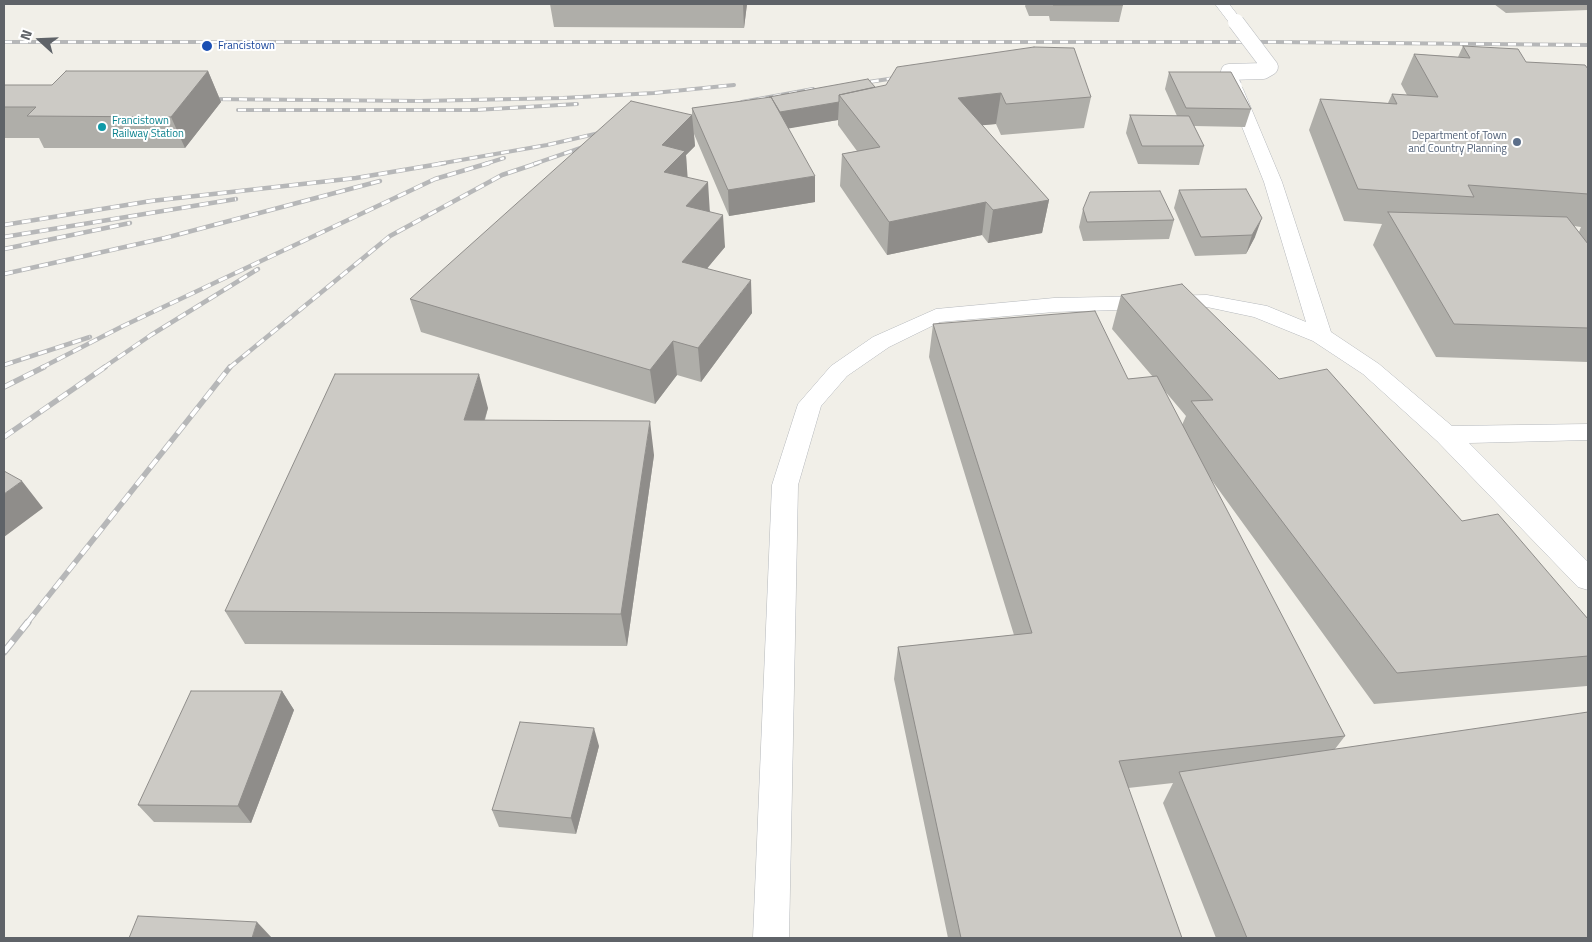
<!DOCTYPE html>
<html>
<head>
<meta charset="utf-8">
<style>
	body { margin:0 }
	#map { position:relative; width:1592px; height:942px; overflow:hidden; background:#f1efe8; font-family:"Titillium Web",sans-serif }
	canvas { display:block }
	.frame { position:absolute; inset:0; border:5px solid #5f6368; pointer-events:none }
	.north { position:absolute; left:15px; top:15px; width:50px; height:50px; -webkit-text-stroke:4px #fff; paint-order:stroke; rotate:290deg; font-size:14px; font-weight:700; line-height:20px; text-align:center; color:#5f6368 }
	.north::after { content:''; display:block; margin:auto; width:18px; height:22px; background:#5f6368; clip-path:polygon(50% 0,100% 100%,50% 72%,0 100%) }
</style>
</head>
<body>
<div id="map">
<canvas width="1592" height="942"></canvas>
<div class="frame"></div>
<div class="north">N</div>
</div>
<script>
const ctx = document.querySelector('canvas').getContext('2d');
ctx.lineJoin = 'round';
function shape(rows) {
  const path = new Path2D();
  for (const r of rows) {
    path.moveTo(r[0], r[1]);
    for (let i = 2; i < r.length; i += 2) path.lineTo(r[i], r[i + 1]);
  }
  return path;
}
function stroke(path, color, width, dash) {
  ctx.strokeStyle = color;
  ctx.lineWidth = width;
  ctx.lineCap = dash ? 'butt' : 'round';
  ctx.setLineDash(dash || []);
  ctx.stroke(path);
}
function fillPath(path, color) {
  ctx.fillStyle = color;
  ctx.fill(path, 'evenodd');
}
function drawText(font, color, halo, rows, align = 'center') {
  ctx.font = font + ' "Titillium Web",sans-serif';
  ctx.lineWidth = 4;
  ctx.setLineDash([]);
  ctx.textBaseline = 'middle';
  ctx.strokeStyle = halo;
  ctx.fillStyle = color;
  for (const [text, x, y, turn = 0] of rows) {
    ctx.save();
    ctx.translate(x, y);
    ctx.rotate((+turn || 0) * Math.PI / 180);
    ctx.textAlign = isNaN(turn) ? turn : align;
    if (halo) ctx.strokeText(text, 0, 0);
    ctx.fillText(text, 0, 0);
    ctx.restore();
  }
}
const service = shape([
	[1215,4,1229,4,1243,22,1241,25,1231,25,1215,4],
	[1235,84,1241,86,1243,89,1282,182,1331,332,1379,364,1452,426,1588,424,1588,440,1469,443,1588,562,1588,590,1578,587,1437,441,1363,374,1313,341,1254,317,1207,307,1054,312,940,322,889,347,847,376,821,406,798,485,789,938,753,938,772,485,798,404,831,366,873,337,936,309,1054,298,1207,295,1267,306,1306,322,1264,182,1227,89,1229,86,1235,84]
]);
stroke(service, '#b5b8bc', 1);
fillPath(service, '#fff');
const railFar3 = shape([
	[4,42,1275,42,1588,45],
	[855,84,902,77],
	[207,99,420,101,563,98,654,93,734,85],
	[742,102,813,89],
	[238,110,475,110,577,104],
	[438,164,547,145,608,131],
	[485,164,504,158],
	[534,164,592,144]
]);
const railFar2 = shape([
	[4,225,151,201,356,178,445,163],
	[4,237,236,199],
	[4,249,130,223],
	[4,274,165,238,380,181],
	[4,365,90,337],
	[41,368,123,326,435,179,489,163],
	[103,368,151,335,258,269],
	[229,368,390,236,502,175,538,163]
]);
const railFar1 = shape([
	[4,387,44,367],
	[4,437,105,367],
	[27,623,230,367]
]);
const rail = shape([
	[4,652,28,622]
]);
stroke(railFar3, '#b6b7b8', 4);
stroke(railFar2, '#b6b7b8', 4.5);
stroke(railFar1, '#b6b7b8', 5.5);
stroke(rail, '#b6b7b8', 7);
stroke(railFar3, '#fff', 2.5, [8]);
stroke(railFar2, '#fff', 3, [9]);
stroke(railFar1, '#fff', 4, [11]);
stroke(rail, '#fff', 5, [14]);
const serviceBridge = shape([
	[1234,87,1228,76,1229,72,1263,71,1270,67,1236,22]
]);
stroke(serviceBridge, '#b5b8bc', 17, []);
stroke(serviceBridge, '#fff', 16);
fillPath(shape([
	[550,4,747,4,744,28,554,27],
	[1026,4,1122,4,1123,5,1119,22,1050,21,1049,16,1029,16,1025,6],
	[1494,4,1588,4,1588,10,1506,13],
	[1463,46,1526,62,1588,69,1588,362,1436,357,1373,245,1382,224,1344,221,1309,130,1320,99,1388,103,1392,94,1407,95,1401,84,1414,54,1458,57],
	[1574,226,1581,227,1579,232],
	[208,71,221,102,185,148,44,148,39,138,4,138,4,85,52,85],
	[1169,72,1251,109,1245,127,1194,126,1204,146,1199,165,1138,164,1126,133,1130,115,1177,116,1165,89],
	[875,87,1091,97,1084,128,1001,135,996,124,982,125,1049,200,1042,233,988,243,982,235,887,255,840,186,842,154,857,151,838,125,838,120,788,128,815,202,729,216,694,134,695,146,686,155,687,178,710,211,725,247,707,268,752,313,701,382,677,375,655,404,421,332,410,299,692,115,692,108,769,98,769,97],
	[1179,190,1255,237,1246,254,1195,256,1174,208],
	[1083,209,1174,220,1169,239,1083,241,1079,227],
	[1121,295,1279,379,1588,619,1588,685,1587,686,1374,704,1208,475,1345,736,1335,749,1588,938,1216,938,1163,803,1173,783,1128,788,1182,938,948,938,894,679,898,647,1014,635,929,357,933,324,1128,379,1153,377,1112,329],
	[1164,390,1186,416,1182,425],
	[488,408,485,420,654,455,627,646,245,644,225,611],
	[282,691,294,710,251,823,154,822,138,805],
	[599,746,576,834,499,827,492,810]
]), '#afaea9');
fillPath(shape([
	[743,4,747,4,744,28],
	[208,71,221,102,185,148,171,117],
	[1001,93,996,124,954,128,958,98],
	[839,102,838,120,780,130,780,112],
	[692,115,695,146,686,155,688,182,667,204,662,145],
	[815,176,815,202,729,216,728,190],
	[708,182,710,214,686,206],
	[1049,200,1042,233,988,243,993,210],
	[986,202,982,235,887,255,889,222],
	[723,215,725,247,685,295,682,262],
	[1262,218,1255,237,1246,254,1252,235],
	[751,280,752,313,701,382,698,348],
	[673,341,677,375,655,404,650,370],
	[479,374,488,408,474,454,464,420],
	[650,421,654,455,627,646,621,614],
	[22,481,43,508,4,537,4,494],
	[282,691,294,710,251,823,238,806],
	[594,728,599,746,576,834,571,818],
	[257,922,272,938,252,938]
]), '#8f8d8a');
const building = shape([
	[1053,4,1122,4,1123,5,1053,5,1053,4],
	[1463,46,1518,49,1526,62,1585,65,1588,69,1588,194,1468,185,1474,197,1358,189,1320,99,1397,104,1392,94,1438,97,1414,54,1470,58,1463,46],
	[1034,47,1074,48,1091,97,1006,104,1001,93,958,98,1049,200,993,210,986,202,889,222,842,154,880,147,839,95,886,85,897,67,1034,47],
	[66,71,208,71,171,117,27,116,36,107,4,107,4,85,52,85,66,71],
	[1169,72,1231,72,1251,109,1186,108,1169,72],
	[868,79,875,87,839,95,839,102,780,112,771,97,770,98,769,97,868,79],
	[771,97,815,176,728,190,692,108,771,97],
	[631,101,692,115,662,145,685,151,664,172,708,182,686,206,723,215,682,262,751,280,698,348,673,341,650,370,410,299,631,101],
	[1130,115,1189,116,1204,146,1142,146,1130,115],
	[1246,189,1262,218,1252,235,1201,237,1179,190,1246,189],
	[1160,191,1174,220,1087,222,1083,209,1090,192,1160,191],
	[1388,212,1567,217,1588,244,1588,328,1454,324,1388,212],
	[1182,284,1279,379,1327,369,1462,521,1498,514,1588,619,1588,656,1397,673,1191,401,1213,400,1121,295,1182,284],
	[1095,311,1128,379,1157,376,1345,736,1119,761,1182,938,961,938,898,647,1032,633,933,324,1095,311],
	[335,374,479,374,464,420,650,421,621,614,225,611,335,374],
	[4,471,22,481,4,494,4,471],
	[191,691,282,691,238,806,138,805,191,691],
	[1588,712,1588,938,1247,938,1179,772,1588,712],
	[520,722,594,728,571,818,492,810,520,722],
	[138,916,257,922,252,938,129,938,138,916]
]);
fillPath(building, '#cccac5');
stroke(building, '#8f8d8a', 1);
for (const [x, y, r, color] of [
	[207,46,6,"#1a4fb4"],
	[102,127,5,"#0f9aa8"],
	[1517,142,5,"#5c6f8a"]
]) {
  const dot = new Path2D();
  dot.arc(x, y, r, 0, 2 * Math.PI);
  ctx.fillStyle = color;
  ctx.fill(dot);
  stroke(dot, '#fff', 2);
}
drawText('11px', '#164399', '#fff', [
	["Francistown",218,46]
], 'left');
drawText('11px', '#0d838f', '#fff', [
	["Francistown",112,121],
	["Railway Station",112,134]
], 'left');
drawText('11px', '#4e5e75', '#fff', [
	["Department of Town",1507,136],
	["and Country Planning",1507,149]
], 'right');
</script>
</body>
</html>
